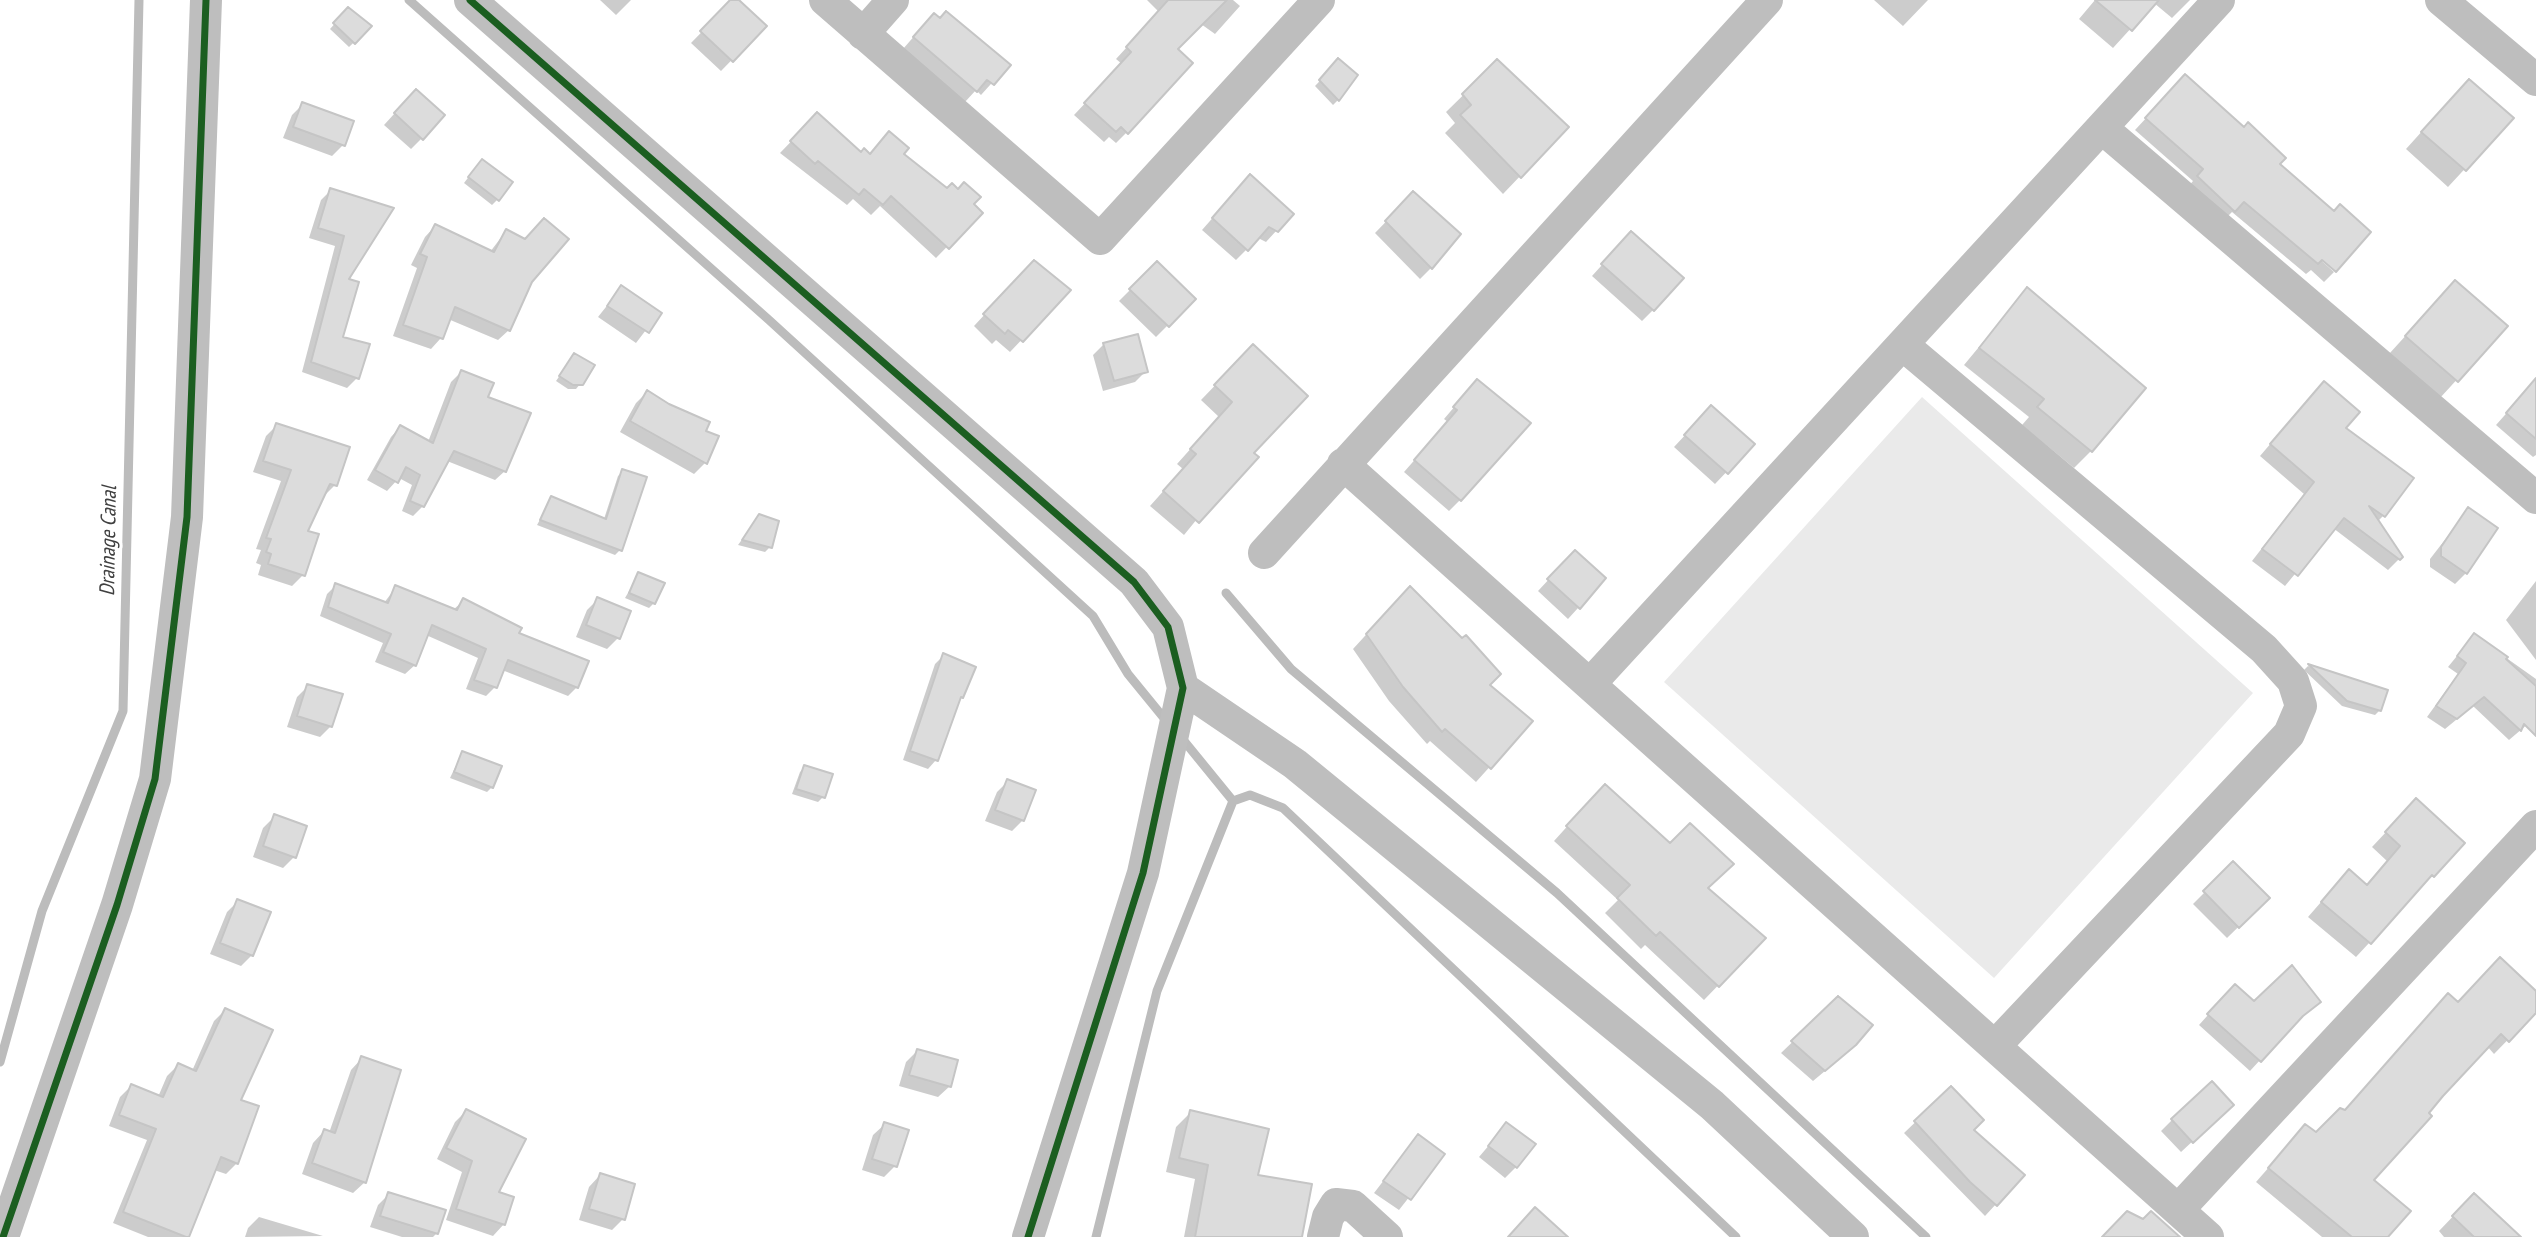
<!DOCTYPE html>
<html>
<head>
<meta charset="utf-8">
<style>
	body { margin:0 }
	canvas { display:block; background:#fff }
</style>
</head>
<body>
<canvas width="2536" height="1237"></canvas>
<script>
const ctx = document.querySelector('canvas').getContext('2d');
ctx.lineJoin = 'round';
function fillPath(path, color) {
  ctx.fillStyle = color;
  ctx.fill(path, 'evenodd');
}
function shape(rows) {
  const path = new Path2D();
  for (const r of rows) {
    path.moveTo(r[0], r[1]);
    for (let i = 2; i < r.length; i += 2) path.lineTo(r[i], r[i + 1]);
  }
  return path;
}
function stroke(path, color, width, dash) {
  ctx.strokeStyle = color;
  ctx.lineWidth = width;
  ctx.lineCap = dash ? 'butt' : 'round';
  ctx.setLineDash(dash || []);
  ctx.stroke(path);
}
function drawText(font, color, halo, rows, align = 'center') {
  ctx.font = font + ' "PT Sans Narrow",sans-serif';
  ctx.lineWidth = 6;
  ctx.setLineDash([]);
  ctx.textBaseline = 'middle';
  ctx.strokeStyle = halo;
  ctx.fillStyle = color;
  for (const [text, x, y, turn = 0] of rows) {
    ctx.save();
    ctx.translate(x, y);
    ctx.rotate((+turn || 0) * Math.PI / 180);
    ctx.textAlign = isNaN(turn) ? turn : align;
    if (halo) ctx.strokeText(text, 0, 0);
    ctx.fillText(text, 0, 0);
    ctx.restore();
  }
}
fillPath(shape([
	[1922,397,2253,693,1994,978,1664,682]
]), '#eaeaea');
fillPath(shape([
	[600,0,631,0,616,15],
	[733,0,765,26,721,71,691,43],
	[1147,0,1233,0,1240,6,1215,34,1201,24,1175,49,1127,132,1116,143,1109,137,1104,142,1074,115,1122,64,1116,59,1159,12],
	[1874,0,1928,0,1903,26],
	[2095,0,2190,0,2172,18,2154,3,2113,48,2079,19],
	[348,9,370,27,349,47,330,29],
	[923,26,1008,65,981,95,976,90,965,102,903,49],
	[1339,61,1338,100,1333,105,1315,86],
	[1497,62,1567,127,1503,194,1445,133,1455,123,1446,112],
	[2174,88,2278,164,2333,213,2315,255,2334,272,2324,282,2311,270,2306,274,2232,212,2223,221,2187,188,2193,181,2135,130],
	[2452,98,2511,119,2448,187,2406,149],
	[405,102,422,138,411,149,384,125],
	[303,104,343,145,332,156,283,138,292,115],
	[807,125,861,154,902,154,947,191,980,213,936,258,880,206,871,215,853,199,847,205,780,153],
	[477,166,497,200,492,205,464,183],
	[1239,188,1277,230,1266,242,1258,238,1236,260,1202,230],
	[331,190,391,209,346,280,341,338,357,378,347,388,302,372,335,246,309,238,321,200],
	[1403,204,1431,268,1420,279,1375,233],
	[435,226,490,252,506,231,530,281,509,330,498,340,448,319,441,338,431,349,393,336,417,268,411,265,425,237],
	[1620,245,1653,310,1642,321,1592,276],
	[1157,263,1194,299,1156,337,1119,301],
	[1023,273,1069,290,1010,352,996,340,992,344,974,326],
	[621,288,659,313,636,343,598,317],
	[2027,289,2091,451,2074,468,2022,425,2029,417,1964,365],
	[2439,299,2506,326,2440,398,2389,354],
	[1104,344,1146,371,1135,382,1103,391,1093,355],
	[1253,346,1251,453,1184,535,1150,506,1183,469,1177,464,1219,417,1201,400],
	[574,355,581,383,576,389,568,389,556,381],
	[461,372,486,398,505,471,495,480,447,461,423,506,413,516,402,511,412,485,399,478,387,491,367,480,391,437,400,427,428,442,451,382],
	[2536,380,2536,455,2533,457,2496,425],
	[647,392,704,432,705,463,694,474,620,432,636,403],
	[1467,392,1460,500,1449,511,1404,472,1448,422,1444,419],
	[2313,394,2343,428,2383,516,2377,522,2401,557,2388,570,2333,528,2285,586,2252,561,2304,494,2260,456],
	[1701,418,1753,444,1715,484,1674,447],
	[277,425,335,485,324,496,305,532,303,575,292,586,258,575,261,565,256,563,261,550,256,549,281,481,253,472,266,436],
	[623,471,620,550,615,555,537,525,552,498,604,519,618,476],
	[2468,510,2466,573,2455,584,2430,567,2430,559],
	[759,516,770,547,765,552,738,545],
	[1564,563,1578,608,1568,619,1538,591],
	[639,574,654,603,649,608,625,598],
	[2536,581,2536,660,2506,620],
	[336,585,384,603,396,587,453,610,463,601,517,634,577,687,568,696,502,670,495,687,486,696,466,689,478,658,426,635,415,665,405,674,375,662,383,643,320,616,327,594],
	[598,599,618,638,607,649,576,637,587,610],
	[1396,602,1462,640,1488,685,1531,721,1476,782,1430,741,1427,744,1389,701,1353,649],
	[2474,635,2536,679,2536,717,2509,740,2473,706,2445,729,2427,717,2458,674,2448,667],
	[944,655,962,697,957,701,936,760,928,769,903,760,935,664],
	[2308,666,2385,691,2380,710,2375,715,2342,706,2304,670],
	[308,686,331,726,320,737,287,727,297,697],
	[462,753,492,787,487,792,450,778],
	[805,767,823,797,818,802,792,794,800,772],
	[1008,781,1023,820,1012,831,985,821,997,792],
	[1591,800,1706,889,1763,939,1704,1000,1645,945,1641,949,1605,913,1618,900,1554,841],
	[2402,815,2462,843,2356,957,2308,917,2335,886,2365,886,2387,861,2372,847],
	[275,816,294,857,283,868,253,857,263,828],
	[2233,864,2268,898,2227,938,2193,904],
	[238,901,252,955,241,966,210,954,227,912],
	[2536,993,2536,1011,2494,1054,2487,1046,2426,1113,2371,1181,2386,1237,2322,1237,2256,1182,2305,1126,2316,1134,2345,1111,2458,1004],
	[2225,996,2254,1003,2294,1023,2250,1071,2199,1025],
	[1838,998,1843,1056,1813,1081,1781,1053],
	[225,1010,238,1101,237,1163,226,1174,214,1170,187,1237,148,1237,113,1223,147,1140,109,1126,120,1097,131,1086,158,1097,167,1076,178,1065,192,1071,214,1021],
	[917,1051,950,1086,938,1097,899,1086,906,1062],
	[362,1058,365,1182,353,1193,302,1174,313,1143,324,1131,329,1133,351,1070],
	[1951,1088,1971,1130,2022,1176,1985,1216,1904,1133],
	[466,1111,496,1193,504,1224,493,1236,446,1220,462,1172,437,1159,455,1122],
	[1191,1112,1256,1176,1300,1237,1184,1237,1195,1179,1166,1172,1176,1127],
	[2220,1116,2181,1152,2161,1131,2172,1120],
	[885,1124,895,1166,884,1177,862,1170,873,1135],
	[1507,1124,1516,1167,1505,1178,1479,1157],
	[1418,1136,1443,1154,1399,1210,1374,1193],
	[600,1175,623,1219,612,1230,579,1220,589,1187],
	[389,1194,437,1233,433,1237,402,1237,370,1227,378,1205],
	[2460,1209,2519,1237,2444,1237,2439,1231],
	[259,1217,323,1236,245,1237,248,1228]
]), '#0003');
stroke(shape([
	[409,0,769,320,1093,616,1128,674,1168,723],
	[1226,593,1291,669,1557,893,1926,1237],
	[1180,736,1233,801],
	[0,1062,42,911,123,711,139,0],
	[1096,1237,1157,991,1233,801,1250,795,1283,808,1736,1237]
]), '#bcbcbc', 9);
const building = shape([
	[730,0,739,0,767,26,733,62,700,31,730,0],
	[1168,0,1227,0,1178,49,1193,63,1128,134,1121,127,1116,132,1084,103,1131,52,1126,47,1168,0],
	[2095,0,2159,0,2132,31,2095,0],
	[348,7,372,26,355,44,333,23,348,7],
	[946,11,1011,65,994,85,987,80,977,92,913,37,934,13,940,18,946,11],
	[1338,58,1358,75,1339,101,1319,80,1338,58],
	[1497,59,1569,127,1521,178,1460,115,1471,105,1462,94,1497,59],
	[2185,74,2244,127,2248,122,2286,158,2280,164,2334,211,2340,204,2371,232,2336,272,2322,260,2318,264,2244,202,2235,212,2197,176,2203,169,2145,118,2185,74],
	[2469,79,2514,118,2466,171,2421,132,2469,79],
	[416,89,445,115,423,140,394,113,416,89],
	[302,102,354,121,345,146,293,127,302,102],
	[817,112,861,152,864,148,870,154,889,131,909,148,904,154,947,188,952,183,958,189,964,182,981,197,974,204,983,213,949,249,891,196,883,205,864,189,859,195,818,161,815,164,790,141,817,112],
	[482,159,513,182,499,201,468,177,482,159],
	[1250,174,1294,214,1278,232,1269,227,1248,251,1212,218,1250,174],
	[330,188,394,208,349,279,359,282,343,337,370,344,359,379,311,362,344,236,318,228,330,188],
	[1413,191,1461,234,1432,269,1385,221,1413,191],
	[544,218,569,239,532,282,510,331,455,307,443,339,403,325,427,257,420,254,435,224,494,252,506,229,525,239,544,218],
	[1631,231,1684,278,1654,311,1601,264,1631,231],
	[1034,260,1071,290,1023,342,1008,330,1005,334,983,314,1034,260],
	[1157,261,1196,299,1169,327,1129,289,1157,261],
	[2455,280,2508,326,2458,382,2405,336,2455,280],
	[621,285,662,313,649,333,607,306,621,285],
	[2027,287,2146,388,2092,452,2037,407,2044,399,1979,348,2027,287],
	[1138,334,1148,372,1114,381,1103,343,1138,334],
	[1253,344,1308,396,1254,453,1259,457,1199,523,1163,491,1196,454,1190,449,1232,402,1214,385,1253,344],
	[574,353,595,365,583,385,573,385,559,376,574,353],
	[461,370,494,383,488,397,531,413,506,472,454,451,424,507,410,501,420,475,406,467,398,483,375,470,400,425,433,443,461,370],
	[2536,378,2536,439,2506,413,2536,378],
	[1477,379,1531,423,1461,501,1414,460,1457,410,1453,407,1477,379],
	[2324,381,2360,412,2346,428,2414,478,2385,517,2369,506,2403,557,2400,560,2344,518,2298,576,2262,549,2314,482,2270,444,2324,381],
	[647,390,669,404,710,422,706,431,719,436,707,464,630,421,647,390],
	[1711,405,1755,444,1728,474,1684,435,1711,405],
	[276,423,350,447,337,486,330,484,308,531,319,534,305,576,268,564,271,554,266,552,271,539,266,538,291,470,263,461,276,423],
	[622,469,647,477,622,551,540,520,551,496,606,519,622,469],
	[2468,507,2498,528,2467,574,2441,556,2441,547,2468,507],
	[759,514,779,521,772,548,742,540,759,514],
	[1575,550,1606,578,1580,609,1547,579,1575,550],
	[638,572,665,583,655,604,629,593,638,572],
	[335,583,388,603,395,585,457,610,463,598,522,628,519,633,589,661,578,688,508,660,497,688,474,680,486,649,432,625,416,666,383,652,391,634,328,607,335,583],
	[1410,586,1462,638,1466,635,1501,674,1490,685,1533,721,1491,769,1445,729,1442,732,1403,687,1366,634,1410,586],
	[597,597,631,611,620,639,586,625,597,597],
	[2474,633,2508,657,2506,659,2536,686,2536,736,2524,724,2521,731,2484,697,2457,719,2436,706,2466,663,2457,656,2474,633],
	[943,653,976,667,963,698,961,697,938,761,910,751,943,653],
	[2308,664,2388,690,2381,711,2347,701,2308,664],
	[307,684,343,694,332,727,297,716,307,684],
	[462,751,502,766,493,788,454,772,462,751],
	[804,765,833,774,825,798,796,789,804,765],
	[1007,779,1036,790,1024,821,995,810,1007,779],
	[1605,784,1670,843,1690,823,1734,864,1708,888,1766,938,1719,987,1660,932,1656,936,1617,898,1630,885,1566,826,1605,784],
	[2416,798,2465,843,2434,877,2432,875,2371,944,2321,902,2349,869,2367,885,2400,846,2385,832,2416,798],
	[274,814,307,826,296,858,263,846,274,814],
	[2233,861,2270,898,2239,928,2203,891,2233,861],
	[237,899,271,912,253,956,220,943,237,899],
	[2500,957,2536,991,2536,1013,2509,1042,2501,1034,2443,1096,2429,1113,2432,1116,2374,1180,2411,1211,2388,1237,2352,1237,2268,1168,2305,1124,2316,1132,2340,1108,2345,1110,2448,993,2458,1002,2500,957],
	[2292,965,2321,1002,2303,1016,2261,1062,2207,1014,2235,984,2254,1001,2292,965],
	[1838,996,1873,1025,1856,1045,1825,1071,1791,1041,1838,996],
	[225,1008,273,1030,241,1100,259,1106,238,1164,221,1157,189,1237,186,1237,123,1212,156,1129,119,1115,131,1084,163,1097,178,1063,196,1071,225,1008],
	[917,1049,958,1060,951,1087,909,1075,917,1049],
	[361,1056,401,1070,366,1183,312,1163,324,1129,335,1133,361,1056],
	[2212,1081,2234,1105,2193,1143,2171,1119,2212,1081],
	[1951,1086,1984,1120,1974,1130,2025,1175,1997,1206,1970,1182,1914,1121,1951,1086],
	[466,1109,526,1139,499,1192,514,1197,505,1225,456,1209,472,1161,446,1148,466,1109],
	[1190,1110,1269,1129,1258,1175,1312,1184,1302,1237,1195,1237,1208,1165,1179,1158,1190,1110],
	[884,1122,909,1130,897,1167,872,1159,884,1122],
	[1506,1122,1536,1144,1517,1168,1488,1146,1506,1122],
	[1418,1134,1445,1154,1411,1200,1383,1181,1418,1134],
	[600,1173,635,1184,625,1220,589,1209,600,1173],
	[388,1192,446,1210,438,1234,380,1216,388,1192],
	[2474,1193,2521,1237,2474,1237,2452,1216,2474,1193],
	[1535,1207,1568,1237,1508,1237,1535,1207],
	[2127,1211,2143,1219,2151,1211,2180,1237,2102,1237,2127,1211]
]);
fillPath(building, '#dcdcdc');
stroke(building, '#c5c5c5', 2);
stroke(shape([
	[470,0,1134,582,1168,627,1183,688,1143,873,1028,1237],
	[825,0,1100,239,1319,0],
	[2441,0,2536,80],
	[863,34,893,0],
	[2103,129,2536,498],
	[1903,345,2264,649,2293,681,2301,706,2289,734,1995,1046],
	[1343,464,2208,1237],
	[1264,553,1767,0],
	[1590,684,2219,0],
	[1183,688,1295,764,1712,1105,1853,1237],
	[2178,1210,2536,826],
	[3,1237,117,905,155,779,187,517,206,0],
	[1323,1237,1328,1217,1336,1204,1353,1206,1387,1237]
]), '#bebebe', 32);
stroke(shape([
	[470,0,1134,582,1168,627,1183,688,1143,873,1028,1237],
	[3,1237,117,905,155,779,187,517,206,0]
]), '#1b5e20', 7);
drawText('italic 21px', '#404040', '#fff', [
	["Drainage Canal",109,541,-89]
]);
</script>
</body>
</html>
